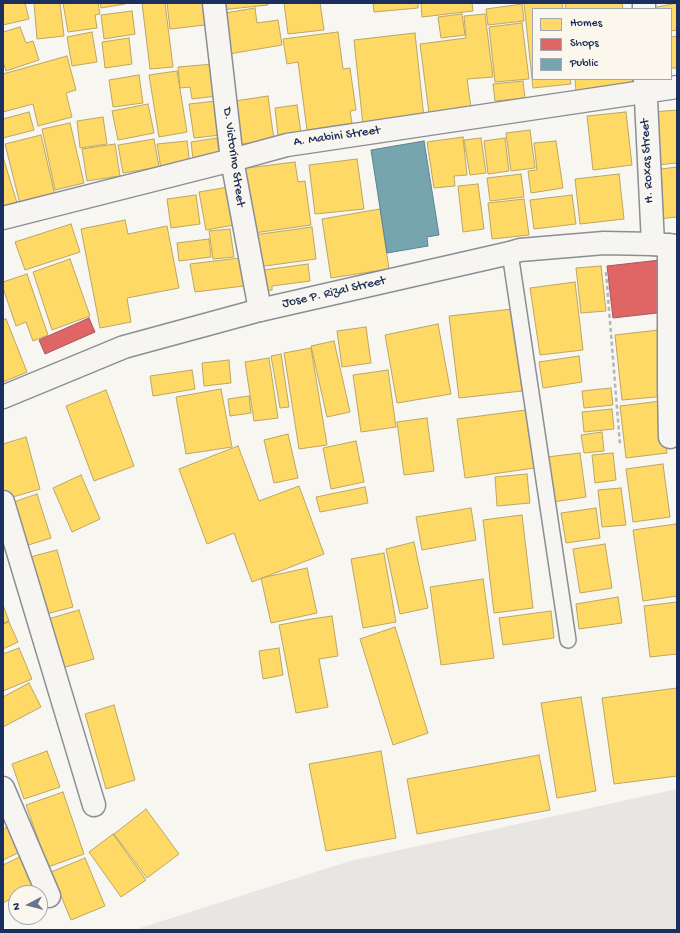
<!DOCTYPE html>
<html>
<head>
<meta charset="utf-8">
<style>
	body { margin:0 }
	#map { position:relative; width:680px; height:933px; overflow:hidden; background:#f8f6f0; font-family:"Gochi Hand",sans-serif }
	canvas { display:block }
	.frame { position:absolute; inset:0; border:4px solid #1b2f5e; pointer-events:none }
	.legend { position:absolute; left:532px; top:8px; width:140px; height:72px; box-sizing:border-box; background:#fbf7ec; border:1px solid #a1a7b3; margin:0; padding:5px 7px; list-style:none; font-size:12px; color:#1b2f5e }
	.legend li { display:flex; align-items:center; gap:8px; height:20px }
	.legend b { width:20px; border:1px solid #a1a7b3 }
	.north { position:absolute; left:8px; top:885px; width:40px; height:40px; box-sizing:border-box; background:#fbf7ec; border:1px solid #a1a7b3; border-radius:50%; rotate:263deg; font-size:11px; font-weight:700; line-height:16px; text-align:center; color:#1b2f5e }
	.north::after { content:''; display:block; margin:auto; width:14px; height:18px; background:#687591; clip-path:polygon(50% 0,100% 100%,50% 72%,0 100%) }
</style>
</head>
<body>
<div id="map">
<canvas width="680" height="933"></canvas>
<div class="frame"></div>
<ul class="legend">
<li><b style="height:11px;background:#ffd966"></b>Homes</li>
<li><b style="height:11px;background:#e06666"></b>Shops</li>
<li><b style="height:11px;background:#76a5af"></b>Public</li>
</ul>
<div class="north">N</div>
</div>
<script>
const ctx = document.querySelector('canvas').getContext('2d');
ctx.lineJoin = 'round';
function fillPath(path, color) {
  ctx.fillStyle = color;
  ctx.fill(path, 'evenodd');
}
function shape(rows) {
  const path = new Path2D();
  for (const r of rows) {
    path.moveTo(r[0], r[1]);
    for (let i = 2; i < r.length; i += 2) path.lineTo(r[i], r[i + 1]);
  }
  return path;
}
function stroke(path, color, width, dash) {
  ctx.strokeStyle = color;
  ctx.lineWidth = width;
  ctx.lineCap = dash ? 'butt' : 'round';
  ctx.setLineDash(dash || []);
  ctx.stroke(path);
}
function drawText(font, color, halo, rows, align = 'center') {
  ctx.font = font + ' "Gochi Hand",sans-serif';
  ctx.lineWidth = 4;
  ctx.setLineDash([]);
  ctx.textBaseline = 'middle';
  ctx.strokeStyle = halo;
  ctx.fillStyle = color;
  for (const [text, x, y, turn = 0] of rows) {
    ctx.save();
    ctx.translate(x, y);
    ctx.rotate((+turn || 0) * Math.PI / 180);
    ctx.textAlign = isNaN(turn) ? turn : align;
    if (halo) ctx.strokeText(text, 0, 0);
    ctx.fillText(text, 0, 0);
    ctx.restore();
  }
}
fillPath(shape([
	[677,789,677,930,134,930,350,861]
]), '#e7e6e2');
const homes = shape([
	[3,3,25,3,29,19,3,25,3,3],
	[34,3,60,3,64,36,37,39,34,3],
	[63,3,98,3,100,14,95,15,97,28,68,32,63,3],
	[100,3,125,3,125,4,101,8,100,3],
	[142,3,165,3,173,67,150,69,142,3],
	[167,3,212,3,214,24,170,29,167,3],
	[220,3,268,3,268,5,221,10,220,3],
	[284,3,320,3,324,30,288,34,284,3],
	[373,3,418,3,418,8,374,12,373,3],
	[421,3,472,3,473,11,422,17,421,3],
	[524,3,562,3,563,9,533,9,533,79,570,79,571,84,533,88,524,3],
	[565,3,622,3,623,9,566,9,565,3],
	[677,3,677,30,671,31,671,9,658,9,657,7,677,3],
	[522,4,524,21,488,25,486,9,522,4],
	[255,8,257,23,278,20,282,45,223,55,225,13,255,8],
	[132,11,135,34,104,39,101,15,132,11],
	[462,14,465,35,441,38,438,17,462,14],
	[485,14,493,77,467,79,471,108,429,113,420,44,466,38,464,16,485,14],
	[522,23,529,79,495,82,489,27,522,23],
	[20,27,26,43,33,41,39,60,6,71,3,62,3,32,20,27],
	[92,32,97,62,72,66,67,37,92,32],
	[338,32,343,69,350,68,356,110,350,111,352,123,307,130,298,62,287,64,283,39,338,32],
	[415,33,424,118,363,125,354,40,415,33],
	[677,36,677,68,671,68,671,37,677,36],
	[129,38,132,64,105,68,102,42,129,38],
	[67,56,76,90,66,93,72,117,38,126,33,104,3,112,3,74,67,56],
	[214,64,217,96,192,99,190,87,180,88,178,67,214,64],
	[177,71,187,132,159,137,149,75,177,71],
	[139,75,143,103,113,107,109,80,139,75],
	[575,79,632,79,633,84,576,91,575,79],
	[523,81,525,98,495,101,493,84,523,81],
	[268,96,274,140,241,144,235,101,268,96],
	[216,101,221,135,194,138,189,104,216,101],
	[148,104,154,133,118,140,112,111,148,104],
	[297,105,301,133,278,136,275,108,297,105],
	[677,110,677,163,657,165,653,112,677,110],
	[29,112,34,130,3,138,3,119,29,112],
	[626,112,632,165,593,170,587,116,626,112],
	[103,117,107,144,80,148,77,121,103,117],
	[70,123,84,183,55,190,42,129,70,123],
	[530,130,535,168,511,171,506,133,530,130],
	[41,135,56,200,21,208,5,144,41,135],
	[463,137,467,175,454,176,455,186,434,188,427,142,463,137],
	[217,138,220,156,193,159,191,142,217,138],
	[481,138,486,173,470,175,464,140,481,138],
	[505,138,509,171,488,174,484,141,505,138],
	[154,139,159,167,123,173,118,145,154,139],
	[187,141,190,165,161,169,157,144,187,141],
	[556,141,563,188,531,193,528,171,537,170,534,143,556,141],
	[115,144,120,176,87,181,82,149,115,144],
	[3,157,18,206,3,211,3,157],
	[357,159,364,209,315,214,309,165,357,159],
	[295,162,298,182,305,181,311,225,254,233,238,169,295,162],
	[677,167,677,217,657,219,653,170,677,167],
	[521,174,524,197,490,201,487,178,521,174],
	[619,174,624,219,580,224,575,179,619,174],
	[478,184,484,229,463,232,458,186,478,184],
	[234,186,240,224,206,230,199,192,234,186],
	[196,195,200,224,171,228,167,199,196,195],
	[572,195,576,224,534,229,530,200,572,195],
	[524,199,529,235,492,239,488,203,524,199],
	[380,209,389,269,331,278,322,219,380,209],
	[125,220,128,234,167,226,179,288,127,298,131,322,100,328,81,229,125,220],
	[71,224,80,252,25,270,15,242,71,224],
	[312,227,316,259,258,267,254,235,312,227],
	[230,229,234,257,213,259,209,231,230,229],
	[209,239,211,257,179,261,177,243,209,239],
	[248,257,252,285,195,292,190,264,248,257],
	[70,259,90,316,52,330,33,272,70,259],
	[308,264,310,281,272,286,272,290,259,292,256,271,308,264],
	[601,266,606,311,581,313,576,268,601,266],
	[27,274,48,335,33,341,26,322,16,326,3,288,3,282,27,274],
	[575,282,583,350,540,355,530,288,575,282],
	[513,309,522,391,459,398,449,316,513,309],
	[6,319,27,372,3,382,3,320,6,319],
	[438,324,451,394,397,403,385,335,438,324],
	[366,327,371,363,342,367,337,331,366,327],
	[659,330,667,396,622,400,615,335,659,330],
	[334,341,350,412,327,417,311,346,334,341],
	[311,348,327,445,299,449,284,353,311,348],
	[281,354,289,407,280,408,271,356,281,354],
	[579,356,582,382,543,388,539,362,579,356],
	[269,358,278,418,254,421,245,362,269,358],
	[229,360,231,383,204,386,202,363,229,360],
	[192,370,195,389,153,396,150,376,192,370],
	[388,370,396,427,361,432,353,375,388,370],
	[611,388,613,405,584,408,582,391,611,388],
	[221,389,232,447,186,454,176,397,221,389],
	[106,390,134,466,94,481,66,406,106,390],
	[249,396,251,413,230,416,228,399,249,396],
	[661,401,667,453,626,458,620,406,661,401],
	[612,409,614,429,584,432,582,412,612,409],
	[526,410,534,468,465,478,457,419,526,410],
	[427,418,434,471,404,475,397,422,427,418],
	[602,432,604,451,584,453,581,435,602,432],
	[288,434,298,478,274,483,264,440,288,434],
	[26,437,40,489,6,499,3,488,3,444,26,437],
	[356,441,364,482,331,489,323,448,356,441],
	[238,446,259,501,299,486,324,554,252,582,234,533,207,544,179,469,238,446],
	[580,453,586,497,553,502,547,457,580,453],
	[613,453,616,480,595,483,592,455,613,453],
	[663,464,670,517,633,522,626,469,663,464],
	[527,474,530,503,497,506,495,477,527,474],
	[81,475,100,519,72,532,53,488,81,475],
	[365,487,368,503,320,512,316,497,365,487],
	[621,488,626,525,602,527,598,490,621,488],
	[37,494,51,538,22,547,8,504,37,494],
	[471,508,476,540,422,550,416,517,471,508],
	[596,508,600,538,566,543,561,513,596,508],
	[522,515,533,608,494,613,483,520,522,515],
	[676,524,677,529,677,596,643,601,633,530,676,524],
	[414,542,428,608,400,614,386,549,414,542],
	[605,544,612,588,580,593,573,549,605,544],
	[57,550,73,607,46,614,30,557,57,550],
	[384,553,396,622,363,628,351,559,384,553],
	[307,568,317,613,271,623,261,578,307,568],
	[483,579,494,658,441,665,430,587,483,579],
	[618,597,622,623,579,629,576,604,618,597],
	[677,602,677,654,650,657,644,606,677,602],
	[3,605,9,621,3,623,3,605],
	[79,610,94,659,62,668,48,619,79,610],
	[551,611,554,638,503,645,499,618,551,611],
	[332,616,338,656,319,659,328,707,296,713,279,625,311,619,332,616],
	[9,622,18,642,3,649,3,624,9,622],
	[395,627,428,733,393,745,360,639,395,627],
	[19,648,32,679,3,691,3,654,19,648],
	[279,648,283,675,263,679,259,651,279,648],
	[29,683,41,707,3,727,3,697,29,683],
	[677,688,677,776,614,784,602,698,677,688],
	[581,697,596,791,557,798,541,703,581,697],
	[114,705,135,780,106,789,85,714,114,705],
	[47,751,60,787,24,799,12,764,47,751],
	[381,751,396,838,326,851,309,764,381,751],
	[539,755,550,810,417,834,407,779,539,755],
	[63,792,84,854,48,867,26,805,63,792],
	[146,809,179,854,147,878,114,834,146,809],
	[12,825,24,850,3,860,3,829,12,825],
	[113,834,146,880,121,897,89,852,113,834],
	[26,854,41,884,23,893,16,893,16,896,3,903,3,865,26,854],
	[85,858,105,906,71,920,51,872,85,858]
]);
fillPath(homes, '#ffd966');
stroke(homes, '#bba664', 1);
const shops = shape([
	[660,260,666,312,613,318,607,266,660,260],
	[89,318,95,332,45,354,39,340,89,318]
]);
fillPath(shops, '#e06666');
stroke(shops, '#a55664', 1);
const public = shape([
	[424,141,439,235,427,237,428,246,387,253,371,150,424,141]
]);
fillPath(public, '#76a5af');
stroke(public, '#5b8297', 1);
const lane = shape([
	[510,253,568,640]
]);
const street = shape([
	[214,3,232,160,260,310],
	[644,3,644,9],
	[645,79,653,244],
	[3,218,232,160,287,145,677,87],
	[669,245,669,388,670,437],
	[3,502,94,805],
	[3,788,49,896]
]);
const secondary = shape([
	[3,397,124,347,260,310,510,253,520,250,604,243,653,244,677,246]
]);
stroke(lane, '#8b8e94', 18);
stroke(street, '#8b8e94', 25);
stroke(secondary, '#8b8e94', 25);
stroke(shape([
	[606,272,620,445]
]), '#b3b5b7', 2.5, [4, 3]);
stroke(lane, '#f6f5f1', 15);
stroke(street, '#f6f5f1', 22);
stroke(secondary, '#f6f5f1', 22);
drawText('13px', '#1b2f5e', '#fbf7ec', [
	["A. Mabini Street",337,137,-8],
	["D. Victorino Street",233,157,82],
	["H. Roxas Street",648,161,-93],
	["Jose P. Rizal Street",334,293,-13]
]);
</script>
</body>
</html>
